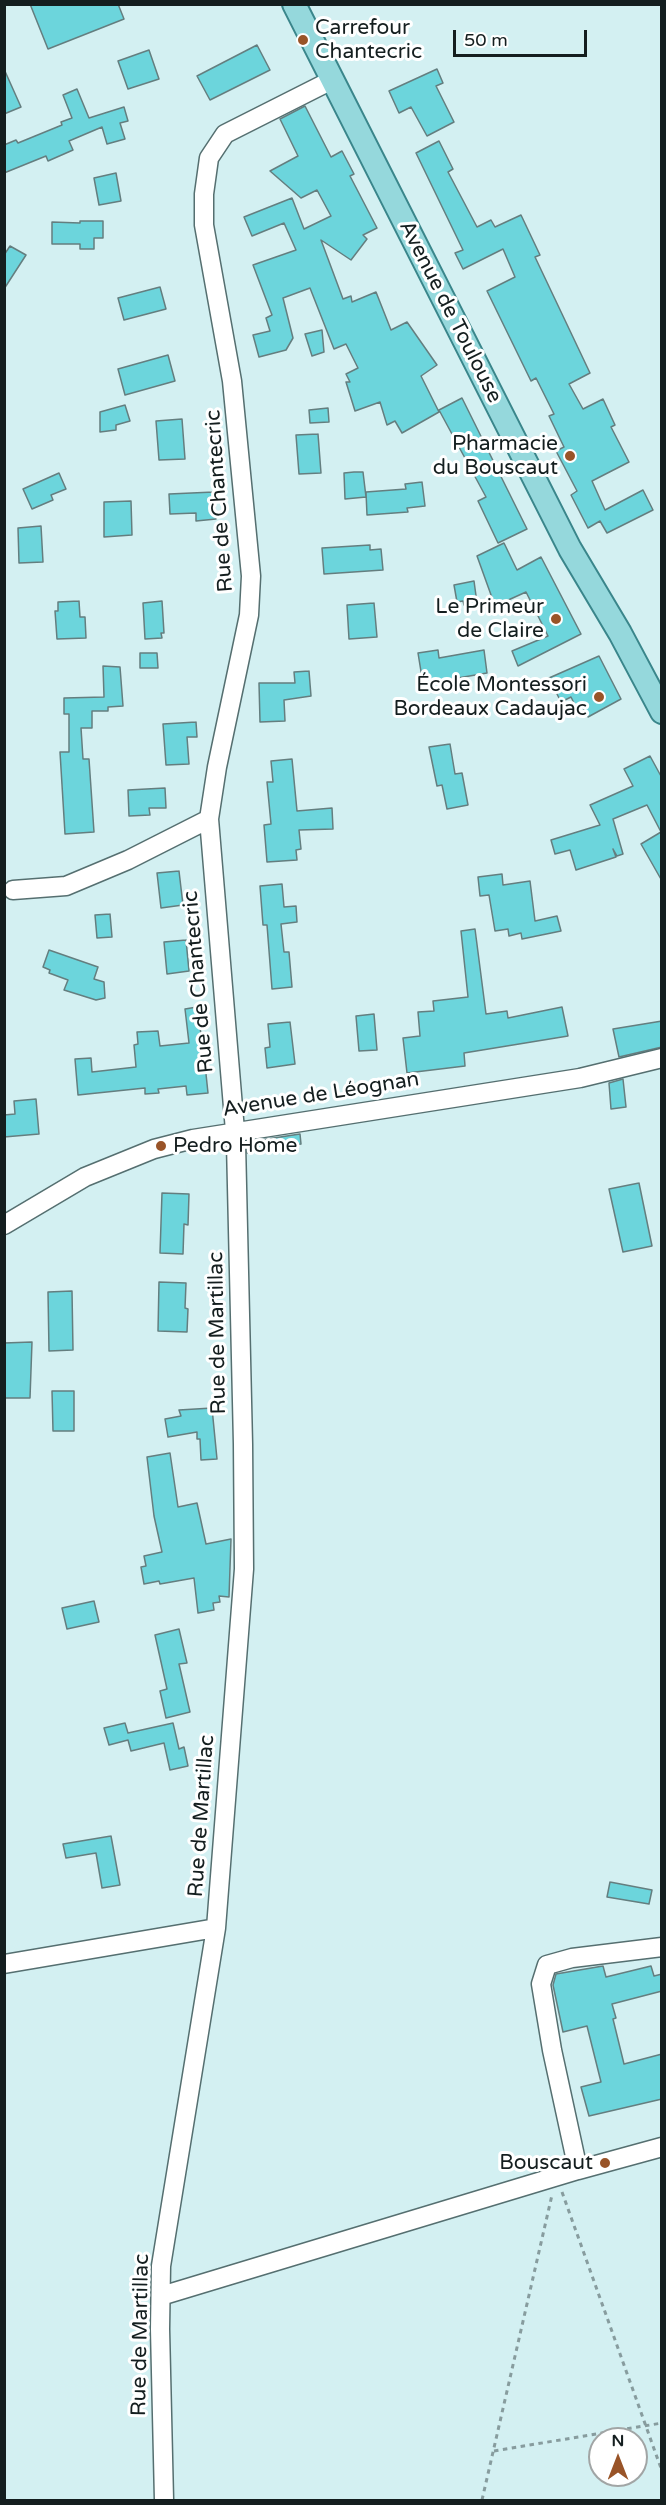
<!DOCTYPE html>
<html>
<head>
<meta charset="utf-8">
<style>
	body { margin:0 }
	#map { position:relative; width:666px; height:2505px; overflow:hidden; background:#d3f0f2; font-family:"Varela Round",sans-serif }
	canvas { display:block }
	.frame { position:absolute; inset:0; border:6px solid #141e1f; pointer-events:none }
	.north { position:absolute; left:588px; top:2427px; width:60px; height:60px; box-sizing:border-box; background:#fff; border:2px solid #a1a5a5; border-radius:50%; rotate:0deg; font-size:16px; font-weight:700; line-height:24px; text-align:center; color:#141e1f }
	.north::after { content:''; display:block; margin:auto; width:21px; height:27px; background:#995428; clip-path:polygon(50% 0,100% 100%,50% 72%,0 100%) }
	.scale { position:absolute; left:453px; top:30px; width:134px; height:27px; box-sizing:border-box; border:3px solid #141e1f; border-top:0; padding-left:8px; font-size:18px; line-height:21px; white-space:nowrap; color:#141e1f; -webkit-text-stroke:4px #fff; paint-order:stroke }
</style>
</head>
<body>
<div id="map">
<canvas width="666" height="2505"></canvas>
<div class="frame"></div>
<div class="north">N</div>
<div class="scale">50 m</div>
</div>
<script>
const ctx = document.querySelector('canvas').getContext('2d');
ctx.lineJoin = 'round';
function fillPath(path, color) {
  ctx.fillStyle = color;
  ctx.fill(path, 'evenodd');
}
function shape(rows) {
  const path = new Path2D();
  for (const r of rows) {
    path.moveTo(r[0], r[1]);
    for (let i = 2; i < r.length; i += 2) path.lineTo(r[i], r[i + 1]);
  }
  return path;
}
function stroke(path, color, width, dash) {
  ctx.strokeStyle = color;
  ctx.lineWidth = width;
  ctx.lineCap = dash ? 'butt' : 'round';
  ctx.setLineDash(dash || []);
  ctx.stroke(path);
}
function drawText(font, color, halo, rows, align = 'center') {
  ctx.font = font + ' "Varela Round",sans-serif';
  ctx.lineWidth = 6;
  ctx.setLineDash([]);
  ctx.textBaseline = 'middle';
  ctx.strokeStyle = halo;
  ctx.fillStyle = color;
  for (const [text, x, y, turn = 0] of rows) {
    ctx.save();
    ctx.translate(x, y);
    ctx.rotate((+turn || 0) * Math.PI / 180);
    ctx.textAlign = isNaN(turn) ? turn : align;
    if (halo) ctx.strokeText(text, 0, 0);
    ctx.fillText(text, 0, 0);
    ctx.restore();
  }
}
const building = shape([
	[30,4,118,4,124,19,48,49,30,4],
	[257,45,270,70,210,100,197,76,257,45],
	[149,50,159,79,128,89,118,61,149,50],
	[4,69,21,107,4,114,4,69],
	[437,69,443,83,436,86,454,122,427,136,411,107,399,113,389,91,437,69],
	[77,89,89,118,124,107,128,121,120,123,125,139,107,144,102,127,69,141,73,150,48,161,46,156,4,173,4,145,16,140,18,143,62,125,61,122,72,118,63,95,77,89],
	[305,106,331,157,342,151,354,174,350,176,377,228,363,235,367,239,351,260,321,240,343,299,351,296,352,302,376,292,391,330,407,322,437,365,421,376,439,412,402,433,395,421,387,425,380,402,355,411,346,382,350,382,346,374,358,368,346,344,334,349,310,288,283,298,293,338,286,350,259,357,253,335,270,331,266,318,272,315,253,265,296,250,284,223,252,236,244,217,292,198,304,229,331,216,317,190,301,198,270,171,298,156,280,119,305,106],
	[439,141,453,169,448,172,477,227,491,220,495,227,521,215,540,255,535,257,590,373,569,384,583,409,603,399,615,425,611,427,629,462,592,481,605,510,643,490,653,510,607,533,600,521,588,528,571,495,577,491,556,451,564,447,549,416,554,414,536,378,531,381,487,291,515,277,503,249,463,269,455,253,463,250,416,153,439,141],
	[116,173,121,201,99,205,94,178,116,173],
	[80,221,103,221,103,238,94,238,94,249,80,249,80,244,52,244,52,222,80,223,80,221],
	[10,246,26,255,4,289,4,255,10,246],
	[160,287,166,309,124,320,118,298,160,287],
	[322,330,324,352,312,356,305,334,322,330],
	[168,355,175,381,125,395,118,369,168,355],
	[462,398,527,529,498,543,478,501,486,497,439,410,462,398],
	[125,405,130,421,116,425,116,430,100,432,100,412,125,405],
	[328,408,329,422,310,423,309,410,328,408],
	[182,419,185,459,159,460,156,421,182,419],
	[318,434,321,473,299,474,296,435,318,434],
	[354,472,363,472,366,497,345,499,344,473,354,472],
	[59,473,66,489,51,495,53,500,32,509,23,489,59,473],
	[422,482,425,506,407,508,408,512,367,515,366,492,406,489,405,484,422,482],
	[214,492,216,519,196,521,196,513,170,514,169,494,214,492],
	[131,501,132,535,104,537,104,502,131,501],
	[41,526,43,562,19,563,18,528,41,526],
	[504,543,517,570,541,557,581,634,518,666,512,651,548,636,526,592,495,606,477,556,504,543],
	[370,545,370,550,381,549,383,570,324,574,322,548,370,545],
	[474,581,477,603,464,605,463,601,457,602,454,585,474,581],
	[79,601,80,617,85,617,86,638,57,639,55,611,58,611,58,602,79,601],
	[162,601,164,633,161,633,162,638,145,639,143,603,162,601],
	[374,603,377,637,349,639,347,605,374,603],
	[438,650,439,658,484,650,487,673,423,684,418,653,438,650],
	[140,653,157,653,158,668,140,668,140,653],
	[599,656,621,699,588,717,582,706,577,709,571,697,561,702,549,678,599,656],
	[103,666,120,667,123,706,108,707,108,711,92,711,92,728,81,728,83,759,89,759,94,832,65,834,60,752,69,752,69,714,64,714,64,698,104,697,103,666],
	[309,671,311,696,284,700,285,721,260,722,259,683,295,683,294,672,309,671],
	[196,722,197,737,187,737,189,764,166,765,163,724,196,722],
	[450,744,455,774,462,773,468,805,447,809,442,785,437,786,429,747,450,744],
	[650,756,662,778,662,881,641,844,661,832,647,805,613,819,623,854,617,856,613,849,616,857,576,870,570,850,555,854,551,840,600,825,590,805,633,786,624,769,650,756],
	[292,759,297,811,332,808,333,829,299,830,301,849,296,850,297,860,267,862,264,825,271,824,267,782,273,782,271,761,292,759],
	[165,788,166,808,149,808,150,815,129,816,128,790,165,788],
	[179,871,183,905,161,908,157,873,179,871],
	[502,874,503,885,530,881,535,921,557,916,561,931,522,939,521,933,509,936,508,929,495,931,489,895,480,896,478,877,502,874],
	[282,884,284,907,296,906,297,922,281,924,284,952,289,952,292,987,272,989,267,925,263,925,260,886,282,884],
	[110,914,112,937,97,938,95,915,110,914],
	[475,929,486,1014,507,1011,508,1018,562,1007,568,1036,464,1053,465,1066,407,1073,403,1038,420,1036,418,1012,434,1011,433,1001,468,997,461,931,475,929],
	[186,940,189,971,167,974,164,942,186,940],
	[49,950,98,967,94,979,104,982,105,998,96,1000,64,990,68,980,49,973,50,970,43,967,49,950],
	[197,1007,202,1041,206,1041,207,1055,204,1055,208,1093,187,1095,186,1086,158,1089,159,1093,145,1094,145,1088,78,1095,75,1059,91,1058,92,1072,136,1067,134,1045,138,1044,137,1032,158,1031,160,1046,189,1043,185,1009,197,1007],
	[374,1014,377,1050,359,1051,356,1016,374,1014],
	[662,1021,662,1047,619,1057,613,1029,662,1021],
	[290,1022,295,1064,267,1068,265,1048,270,1047,268,1024,290,1022],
	[623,1079,626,1107,611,1109,609,1083,623,1079],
	[36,1099,39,1134,4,1137,4,1115,15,1114,14,1101,36,1099],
	[300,1134,301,1144,247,1153,247,1149,254,1141,300,1134],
	[639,1183,652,1246,623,1252,609,1189,639,1183],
	[162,1193,189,1194,188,1225,184,1224,183,1254,160,1253,162,1193],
	[159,1282,186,1283,185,1308,188,1309,187,1332,158,1331,159,1282],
	[72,1291,73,1350,49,1351,48,1292,72,1291],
	[32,1342,30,1398,4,1398,4,1343,32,1342],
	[52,1391,74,1391,74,1431,53,1431,52,1391],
	[212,1408,217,1459,201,1460,200,1439,197,1439,197,1432,168,1437,165,1419,181,1416,179,1410,212,1408],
	[170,1453,178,1507,197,1503,206,1544,231,1539,229,1597,219,1596,220,1602,213,1603,214,1610,198,1613,194,1578,160,1584,159,1581,144,1584,141,1567,146,1566,144,1556,162,1552,154,1516,147,1457,170,1453],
	[94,1601,99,1622,67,1629,62,1608,94,1601],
	[179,1629,187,1663,179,1664,190,1712,166,1718,160,1691,167,1689,155,1635,179,1629],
	[125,1723,128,1733,173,1723,179,1749,184,1747,188,1766,170,1770,164,1743,131,1751,128,1740,109,1745,104,1728,125,1723],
	[111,1836,120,1885,102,1888,96,1853,66,1858,63,1844,111,1836],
	[610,1882,652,1890,649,1904,607,1897,610,1882],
	[603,1966,606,1977,651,1966,654,1976,662,1974,662,1991,612,2004,616,2018,613,2019,624,2064,662,2054,662,2099,589,2116,581,2087,601,2082,587,2026,563,2032,553,1985,556,1974,603,1966]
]);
fillPath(building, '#6cd5dc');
stroke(building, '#647e7f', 1.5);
const minor = shape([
	[13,890,66,886,128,860,209,819],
	[4,1225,85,1177,154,1149,193,1139,580,1078,662,1058],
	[4,1964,216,1928],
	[578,2170,662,2147],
	[161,2296,578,2170,552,2050,541,1984,547,1965,572,1958,662,1947],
	[164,2500,160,2329,161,2266,216,1928,244,1569,243,1444,236,1143,209,819,217,767,249,615,251,576,232,381,204,225,204,194,209,158,225,134,332,80]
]);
const major = shape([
	[294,4,570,549,620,633,662,712]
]);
stroke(minor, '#556f70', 21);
stroke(major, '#3a868b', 26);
stroke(shape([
	[562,2192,662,2471],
	[494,2451,662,2423],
	[482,2500,552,2195]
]), '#879c9e', 3, [4.5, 4.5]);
stroke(minor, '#fff', 18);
stroke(major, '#95d8dc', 22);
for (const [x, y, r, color] of [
	[303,40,6,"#995428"],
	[570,456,6,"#995428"],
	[556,619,6,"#995428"],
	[599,697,6,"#995428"],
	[161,1146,6,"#995428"],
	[605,2163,6,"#995428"]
]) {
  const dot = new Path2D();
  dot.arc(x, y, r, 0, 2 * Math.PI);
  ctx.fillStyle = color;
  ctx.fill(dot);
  stroke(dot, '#fff', 2);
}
drawText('21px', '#141e1f', '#fff', [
	["Carrefour",315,28,"left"],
	["Chantecric",315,52,"left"],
	["Pharmacie",558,444],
	["du Bouscaut",558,468],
	["Le Primeur",544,607],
	["de Claire",544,631],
	["École Montessori",587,685],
	["Bordeaux Cadaujac",587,709],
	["Pedro Home",173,1146,"left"],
	["Bouscaut",593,2163]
], 'right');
drawText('21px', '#141e1f', '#fff', [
	["Avenue de Toulouse",450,312,63],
	["Rue de Chantecric",220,501,-94],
	["Rue de Chantecric",199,982,-95],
	["Avenue de Léognan",321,1095,-9],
	["Rue de Martillac",218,1333,-91],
	["Rue de Martillac",202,1816,-86],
	["Rue de Martillac",141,2335,-89]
]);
</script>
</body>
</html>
